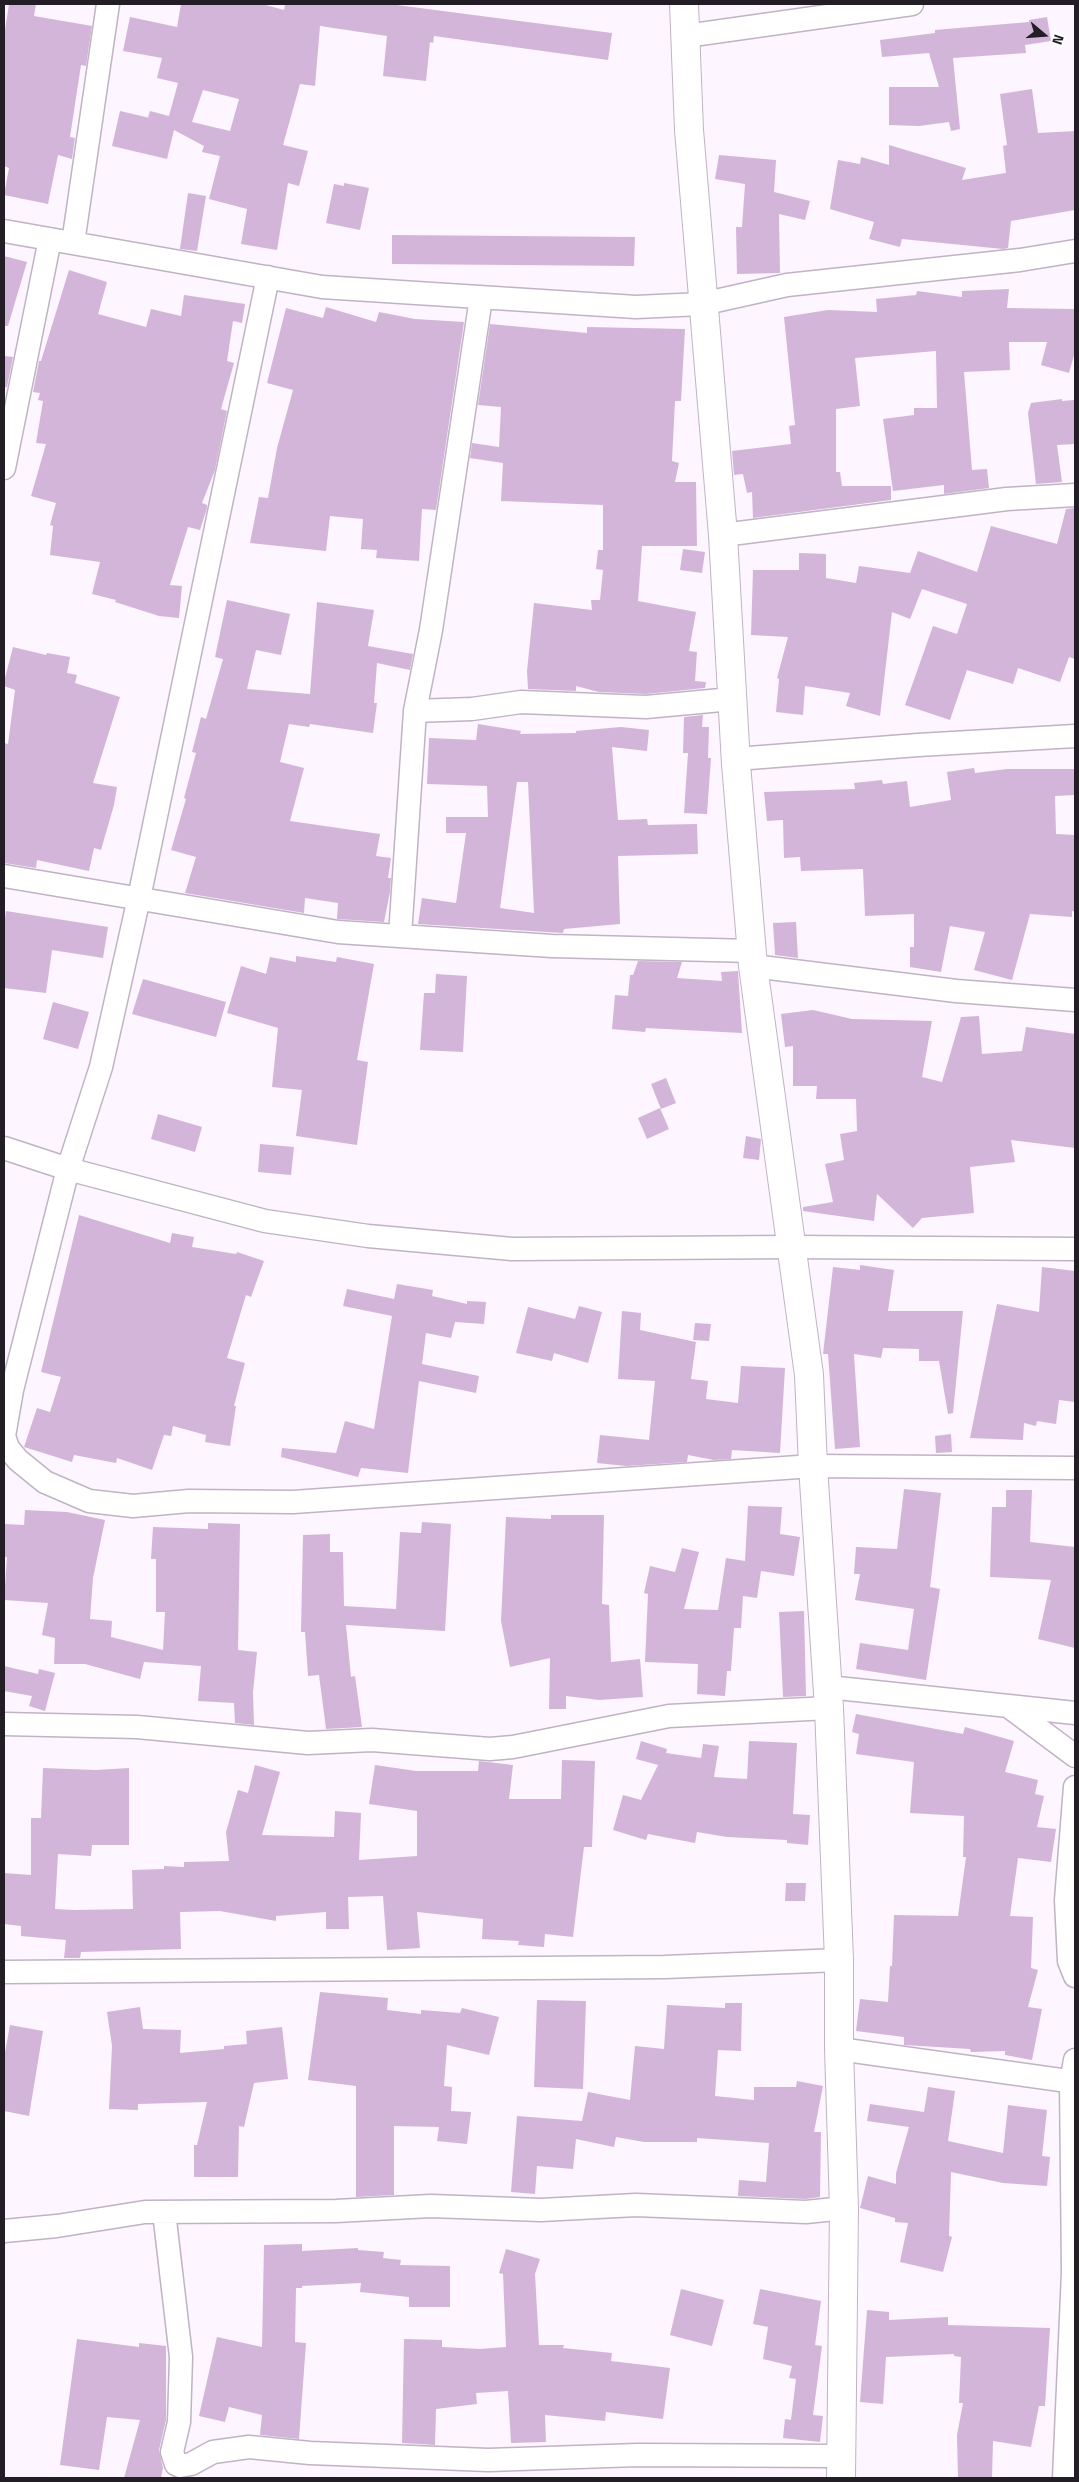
<!DOCTYPE html>
<html>
<head>
<meta charset="utf-8">
<style>
	body { margin:0 }
	#map { position:relative; width:1079px; height:2482px; overflow:hidden; background:#fdf5ff; font-family:"Titillium Web",sans-serif }
	canvas { display:block }
	.frame { position:absolute; inset:0; border:5px solid #231e25; pointer-events:none }
	.north { position:absolute; left:1019px; top:10px; width:50px; height:50px; -webkit-text-stroke:4px #fff; paint-order:stroke; rotate:108deg; font-size:14px; font-weight:700; line-height:20px; text-align:center; color:#231e25 }
	.north::after { content:''; display:block; margin:auto; width:18px; height:22px; background:#231e25; clip-path:polygon(50% 0,100% 100%,50% 72%,0 100%) }
</style>
</head>
<body>
<div id="map">
<canvas width="1079" height="2482"></canvas>
<div class="frame"></div>
<div class="north">N</div>
</div>
<script>
const ctx = document.querySelector('canvas').getContext('2d');
ctx.lineJoin = 'round';
function fillPath(path, color) {
  ctx.fillStyle = color;
  ctx.fill(path, 'evenodd');
}
function shape(rows) {
  const path = new Path2D();
  for (const r of rows) {
    path.moveTo(r[0], r[1]);
    for (let i = 2; i < r.length; i += 2) path.lineTo(r[i], r[i + 1]);
  }
  return path;
}
function stroke(path, color, width, dash) {
  ctx.strokeStyle = color;
  ctx.lineWidth = width;
  ctx.lineCap = dash ? 'butt' : 'round';
  ctx.setLineDash(dash || []);
  ctx.stroke(path);
}
fillPath(shape([
	[9,4,36,4,34,16,92,26,86,66,81,65,70,137,75,138,72,159,58,155,48,204,4,195,9,168,4,166,4,36],
	[181,4,262,4,284,10,285,4,389,4,612,33,608,60,434,36,433,43,430,42,426,81,383,76,387,36,320,26,315,86,300,84,283,145,308,151,299,186,288,183,277,250,241,244,247,209,209,199,220,156,202,152,204,146,174,130,167,159,112,146,120,111,150,118,148,117,150,111,169,116,178,83,157,78,162,58,123,51,130,17,177,27],
	[203,90,239,99,230,131,192,122],
	[1047,17,1051,41,1025,45,1026,53,953,58,960,129,951,131,949,122,919,126,889,125,889,87,939,87,929,53,882,57,880,40,935,33,935,30,1029,22,1029,20],
	[1032,89,1038,133,1075,131,1075,210,1011,221,1008,248,1003,249,902,239,900,247,869,239,874,222,830,209,838,160,860,164,861,157,889,165,889,145,966,168,962,180,1006,173,1003,146,1007,145,1000,94],
	[719,155,776,160,774,192,810,201,805,220,779,214,780,273,737,274,736,227,742,227,745,184,715,179],
	[344,183,369,188,360,230,326,223,334,184,344,186],
	[188,193,206,196,197,251,180,249],
	[392,235,635,237,634,266,392,264],
	[4,256,27,262,8,326,4,326],
	[69,270,107,282,98,314,146,327,151,309,181,316,184,295,245,304,242,323,233,321,227,361,234,363,221,409,227,411,215,470,202,503,207,505,207,508,200,530,188,527,170,585,182,586,179,618,159,616,115,602,116,600,92,594,100,562,50,555,53,526,50,525,56,503,31,496,46,444,36,443,43,401,38,400,40,393,33,392,39,361,41,361],
	[1009,289,1007,308,1075,309,1075,352,1069,373,1041,365,1047,342,1009,342,1010,370,964,372,972,470,987,469,989,488,944,494,944,485,893,491,883,419,914,415,914,408,937,408,936,351,855,358,860,406,836,409,836,472,840,472,842,486,891,486,891,500,753,518,752,492,747,493,743,474,734,475,732,451,791,444,789,426,795,425,784,317,828,310,877,312,876,299,916,295,917,291,962,297,962,291],
	[326,307,376,322,379,312,415,319,464,322,436,510,422,509,419,561,376,558,377,550,361,549,363,519,330,516,326,551,250,543,259,497,268,498,277,448,293,390,267,383,286,308,323,318],
	[490,324,587,333,587,327,685,329,681,401,675,401,672,461,679,463,675,482,696,482,697,546,642,546,638,601,696,612,689,651,697,652,695,681,706,682,705,688,646,694,599,692,576,686,576,691,528,689,527,671,534,603,592,610,591,600,600,600,603,570,596,569,598,550,603,550,603,505,501,501,503,463,470,458,472,443,499,447,501,407,478,405],
	[4,356,13,357,7,387,4,387],
	[1062,399,1062,401,1074,400,1075,444,1057,445,1062,482,1036,484,1028,413,1031,403],
	[1075,508,1075,659,1069,657,1060,682,1018,668,1013,684,967,670,950,720,905,705,933,626,957,634,967,604,922,589,910,619,892,612,880,716,846,706,850,693,805,686,803,715,776,712,779,679,777,678,788,637,751,635,753,570,799,570,799,553,826,554,826,578,856,583,859,566,910,573,918,551,977,572,991,526,1057,544,1066,509],
	[683,549,705,552,702,573,680,570],
	[227,600,290,614,281,655,256,650,247,689,310,694,317,602,374,610,368,646,413,654,410,670,377,663,374,703,377,703,373,733,310,724,309,727,289,724,280,762,304,768,290,821,380,834,376,856,391,858,388,878,391,878,390,892,384,922,337,919,338,903,305,898,304,913,185,893,196,857,171,850,186,799,184,798,196,753,192,752,201,717,206,719,223,659,215,657],
	[13,647,46,655,47,653,70,657,67,673,77,675,75,683,120,697,93,783,117,787,114,805,101,850,94,848,89,871,37,860,36,868,4,863,4,743,8,744,15,690,4,686,4,682],
	[703,715,702,727,709,727,708,758,711,758,707,814,684,813,688,753,683,753,684,717],
	[478,724,521,731,520,734,576,733,576,731,621,727,649,730,647,751,612,747,618,820,647,819,648,825,697,824,698,854,618,856,620,924,564,929,563,933,418,924,422,898,456,903,466,833,446,833,446,817,488,817,487,786,427,784,429,738,476,740],
	[517,782,528,782,534,913,500,908],
	[974,768,975,773,1007,769,1075,769,1075,795,1055,796,1056,834,1075,835,1075,912,1072,911,1072,917,1030,914,1012,980,974,970,985,932,950,926,941,972,910,967,910,947,914,947,914,914,865,916,863,869,801,871,800,857,784,858,783,820,767,821,764,792,855,789,854,783,882,780,883,784,907,781,910,807,951,800,947,772],
	[6,911,108,927,103,958,52,950,46,993,4,988,4,926],
	[796,922,798,958,775,955,773,923],
	[296,956,336,962,337,957,374,964,357,1060,368,1062,357,1145,296,1136,302,1090,272,1087,278,1028,227,1013,241,966,266,974,270,957,296,962],
	[638,961,682,962,677,978,722,981,721,972,738,971,742,1033,646,1028,645,1032,612,1029,615,995,628,996,630,975,633,975],
	[436,974,467,976,463,1052,420,1050,424,993,435,993],
	[143,979,226,1002,216,1037,132,1014],
	[53,1002,89,1012,78,1049,43,1039],
	[813,1010,852,1019,932,1021,922,1077,942,1082,961,1017,979,1016,982,1054,1022,1051,1026,1027,1075,1034,1075,1148,1011,1140,1015,1162,970,1167,974,1213,922,1218,913,1228,877,1194,874,1221,803,1211,803,1207,833,1202,825,1164,844,1160,840,1134,857,1131,856,1099,816,1099,817,1086,793,1086,793,1046,785,1047,781,1014],
	[666,1078,676,1103,661,1109,651,1084],
	[660,1108,669,1129,647,1139,638,1118],
	[158,1114,202,1127,195,1152,151,1139],
	[746,1136,761,1139,759,1160,743,1158],
	[260,1144,294,1147,291,1175,258,1172],
	[79,1215,170,1243,172,1233,194,1237,192,1247,236,1254,237,1252,264,1261,251,1297,246,1295,227,1358,245,1363,234,1406,236,1406,230,1446,205,1442,206,1435,173,1426,171,1436,164,1435,152,1470,117,1458,116,1463,74,1455,72,1462,24,1447,37,1408,50,1412,61,1377,41,1372],
	[860,1265,894,1270,888,1311,963,1311,953,1413,948,1414,939,1361,919,1361,919,1349,883,1348,881,1358,854,1354,860,1447,835,1449,828,1354,823,1354,833,1267,860,1270],
	[1042,1267,1075,1271,1075,1402,1059,1400,1056,1424,1037,1421,1036,1426,1024,1423,1023,1440,970,1438,997,1304,1039,1312],
	[397,1284,433,1290,432,1296,467,1304,467,1301,486,1302,484,1324,455,1322,451,1338,426,1333,422,1364,479,1376,476,1393,419,1381,408,1473,361,1468,358,1477,281,1457,282,1448,336,1453,345,1421,374,1429,392,1316,343,1306,347,1289,394,1299],
	[579,1306,602,1312,588,1363,554,1353,552,1361,516,1353,528,1307,575,1319],
	[622,1311,641,1313,640,1330,696,1342,691,1379,708,1381,706,1399,738,1403,741,1366,785,1368,780,1453,732,1450,731,1459,714,1460,688,1455,687,1462,626,1466,597,1463,600,1435,649,1440,655,1381,618,1379],
	[695,1323,711,1324,709,1341,693,1340],
	[951,1434,952,1452,936,1453,935,1436],
	[904,1489,941,1493,930,1587,940,1589,926,1680,856,1669,860,1643,908,1650,914,1609,855,1600,860,1574,854,1574,856,1547,897,1549],
	[1006,1490,1032,1490,1030,1542,1075,1547,1075,1648,1038,1639,1051,1580,990,1577,992,1507,1006,1507],
	[748,1506,782,1507,780,1534,800,1537,794,1576,761,1571,757,1598,743,1596,741,1628,734,1628,731,1671,727,1671,725,1696,697,1694,698,1664,645,1662,648,1594,644,1593,650,1566,675,1572,682,1548,699,1552,684,1609,718,1610,726,1558,745,1561],
	[25,1510,67,1512,105,1520,93,1578,90,1619,112,1621,111,1637,163,1650,165,1612,156,1612,156,1559,151,1559,153,1527,208,1529,208,1523,240,1524,238,1650,257,1652,253,1692,254,1725,235,1723,234,1703,198,1701,201,1666,144,1662,140,1679,85,1664,54,1664,55,1638,42,1635,48,1603,4,1600,7,1557,4,1557,5,1524,24,1525],
	[551,1515,604,1515,602,1604,609,1605,611,1662,640,1659,643,1697,599,1700,566,1696,566,1709,549,1709,550,1658,510,1667,501,1621,506,1517,551,1519],
	[422,1522,451,1524,445,1631,346,1625,351,1677,355,1676,362,1727,326,1729,319,1675,308,1676,305,1632,301,1632,303,1535,330,1534,330,1552,343,1552,344,1606,396,1609,400,1532,421,1533],
	[804,1611,806,1696,783,1697,779,1612],
	[4,1666,38,1674,39,1669,55,1673,45,1711,29,1706,32,1696,4,1691],
	[856,1714,963,1734,965,1727,1014,1741,1005,1772,1038,1780,1035,1794,1044,1796,1037,1827,1056,1829,1051,1862,1018,1858,1010,1916,1033,1917,1031,1968,1038,1970,1028,2007,1042,2009,1032,2060,1005,2055,1005,2051,971,2052,970,2049,904,2045,904,2037,856,2031,860,1999,888,2002,890,1966,892,1966,894,1915,958,1916,966,1857,963,1857,964,1816,910,1813,914,1762,856,1754,859,1734,852,1732],
	[641,1741,667,1749,666,1753,701,1758,703,1744,719,1746,714,1777,747,1779,749,1741,797,1743,793,1814,810,1815,808,1845,787,1843,787,1840,727,1837,697,1832,695,1843,648,1834,646,1840,613,1830,623,1795,641,1800,658,1765,636,1759],
	[562,1760,595,1761,592,1847,584,1847,573,1937,545,1934,544,1947,518,1945,519,1941,482,1939,483,1919,417,1912,420,1948,387,1950,383,1896,348,1897,349,1929,326,1929,326,1912,276,1916,276,1921,220,1911,180,1912,181,1949,81,1952,80,1958,64,1958,66,1940,21,1936,21,1926,4,1924,4,1873,31,1875,31,1818,41,1818,43,1768,96,1770,129,1768,129,1845,92,1845,91,1856,58,1854,55,1909,75,1910,133,1909,132,1870,164,1869,164,1866,184,1867,184,1862,229,1861,226,1832,238,1790,248,1793,255,1765,280,1772,262,1835,334,1837,335,1811,361,1813,359,1860,417,1856,417,1811,369,1804,375,1765,416,1771,478,1771,479,1761,513,1765,509,1799,561,1799],
	[786,1883,806,1883,805,1901,785,1901],
	[320,1992,388,1998,387,2010,421,2014,421,2010,460,2013,462,2008,499,2017,489,2055,447,2045,444,2086,452,2087,451,2111,471,2112,467,2144,437,2141,439,2127,394,2126,394,2195,356,2197,356,2086,308,2080],
	[537,2000,586,2001,583,2089,534,2087],
	[725,2003,742,2003,741,2051,718,2050,715,2096,754,2100,754,2087,796,2087,797,2081,823,2086,814,2132,821,2132,820,2197,806,2199,738,2196,739,2180,766,2182,769,2143,697,2138,697,2142,644,2142,616,2137,614,2147,576,2139,573,2169,537,2166,535,2194,511,2192,517,2116,582,2121,588,2092,630,2100,635,2046,664,2049,667,2005,725,2008],
	[140,2007,143,2029,181,2030,180,2053,224,2049,224,2046,247,2044,246,2031,282,2027,288,2079,254,2083,244,2127,239,2126,238,2177,194,2177,194,2145,197,2145,207,2102,138,2104,138,2110,109,2109,112,2046,107,2012],
	[10,2025,43,2031,29,2116,4,2111,4,2058],
	[928,2087,955,2091,948,2141,1003,2153,1008,2105,1047,2110,1042,2156,1050,2157,1047,2186,1003,2183,951,2172,949,2236,952,2237,943,2272,900,2262,908,2223,895,2222,895,2218,860,2208,868,2176,896,2184,896,2173,909,2127,867,2121,870,2104,924,2112],
	[302,2244,302,2251,358,2248,358,2250,384,2252,383,2258,401,2260,400,2265,450,2266,450,2307,409,2307,409,2297,360,2292,361,2283,302,2286,302,2288,296,2288,295,2342,306,2343,299,2439,260,2435,262,2415,229,2407,225,2422,199,2416,217,2337,262,2347,264,2245],
	[506,2249,540,2259,535,2274,539,2345,564,2345,563,2348,612,2353,611,2361,670,2368,663,2419,606,2412,605,2421,545,2415,546,2442,511,2443,508,2391,476,2393,477,2404,436,2409,435,2445,402,2443,404,2339,442,2340,442,2347,480,2349,506,2347,503,2274,499,2273],
	[681,2289,724,2300,712,2346,670,2335],
	[760,2289,821,2301,815,2345,822,2346,813,2415,823,2416,820,2442,783,2438,785,2419,791,2420,796,2379,789,2378,792,2366,763,2359,768,2327,753,2324],
	[867,2310,889,2312,889,2320,948,2317,948,2325,1050,2328,1045,2406,1039,2406,1031,2447,993,2441,992,2478,958,2478,957,2435,963,2403,959,2403,961,2357,954,2356,954,2354,886,2357,883,2404,860,2402],
	[77,2339,139,2347,139,2343,166,2346,166,2420,159,2450,163,2468,161,2478,124,2478,140,2420,107,2417,99,2470,60,2465]
]), '#d3b5da');
const street = shape([
	[686,36,912,4],
	[4,231,322,287,636,307,702,304,787,285,1020,260,1075,251],
	[73,243,108,4],
	[268,277,139,898,101,1067,68,1169,12,1390,4,1436,8,1448,18,1460,45,1482,89,1501,133,1506,189,1501,293,1502,813,1466,1075,1468],
	[4,468,50,239],
	[723,535,1007,499,1075,495],
	[415,711,472,709,521,702,646,707,732,699],
	[736,759,918,745,1075,736],
	[4,876,338,932,552,946,752,951],
	[400,936,415,711,431,630,481,298],
	[753,966,956,991,1075,1000],
	[4,1148,68,1169,265,1221,368,1236,512,1249,791,1247,1075,1249],
	[828,1687,1075,1713],
	[1008,1706,1075,1756],
	[4,1724,137,1727,308,1743,372,1740,490,1749,513,1747,669,1716,829,1708],
	[1075,1787,1066,1900,1069,1961,1075,1976],
	[4,1972,665,1967,839,1960],
	[839,2049,1075,2082],
	[164,2212,181,2357,179,2422,172,2452,176,2464,180,2466,191,2464,213,2452,249,2447,310,2453,488,2460,638,2455,841,2456],
	[4,2231,57,2226,145,2212,336,2211,431,2206,541,2210,636,2205,806,2212,844,2208],
	[1064,2478,1073,2272,1071,2082,1075,2060]
]);
const secondary = shape([
	[684,4,689,130,723,535,736,764,753,966,809,1375,813,1466,829,1708,839,1960,839,2049,844,2208,841,2478]
]);
stroke(street, '#c0b3c3', 25);
stroke(secondary, '#c0b3c3', 30);
stroke(street, '#fff', 22);
stroke(secondary, '#fff', 28);
</script>
</body>
</html>
